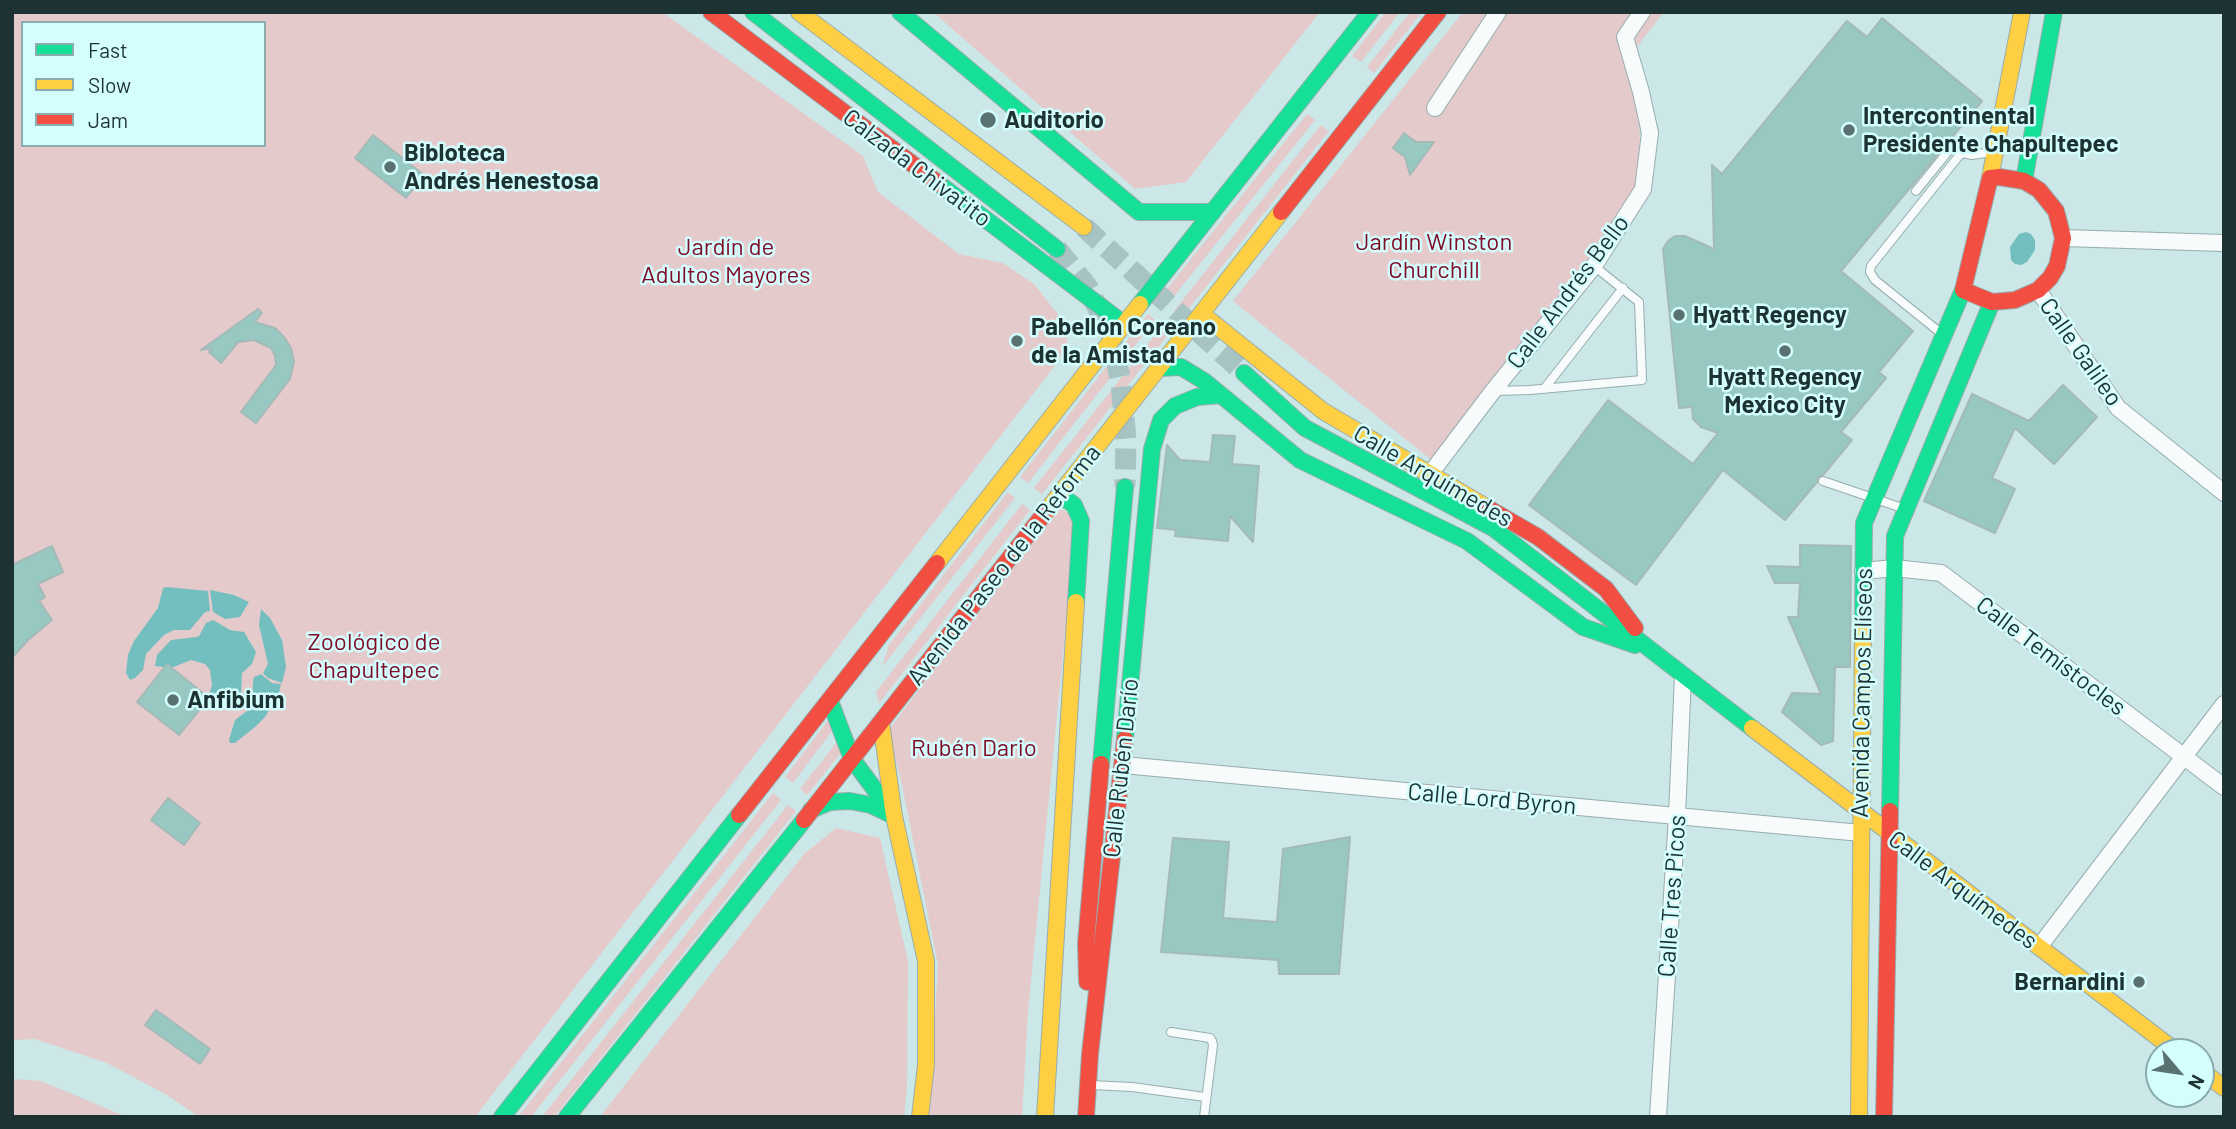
<!DOCTYPE html>
<html>
<head>
<meta charset="utf-8">
<style>
	body { margin:0 }
	#map { position:relative; width:2236px; height:1129px; overflow:hidden; background:#cbe7e7; font-family:Barlow,sans-serif }
	canvas { display:block }
	.frame { position:absolute; inset:0; border:14px solid #1d3232; pointer-events:none }
	.legend { position:absolute; left:21px; top:21px; width:245px; height:126px; box-sizing:border-box; background:#d4fefe; border:2px solid #8bacac; margin:0; padding:9px 12px; list-style:none; font-size:21px; color:#1d3232 }
	.legend li { display:flex; align-items:center; gap:14px; height:35px }
	.legend b { width:35px; border:2px solid #8bacac }
	.north { position:absolute; left:2145px; top:1038px; width:70px; height:70px; box-sizing:border-box; background:#d4fefe; border:2px solid #8bacac; border-radius:50%; rotate:119deg; font-size:19px; font-weight:700; line-height:28px; text-align:center; color:#1d3232 }
	.north::after { content:''; display:block; margin:auto; width:24px; height:32px; background:#5a7171; clip-path:polygon(50% 0,100% 100%,50% 72%,0 100%) }
</style>
</head>
<body>
<div id="map">
<canvas width="2236" height="1129"></canvas>
<div class="frame"></div>
<ul class="legend">
<li><b style="height:9px;background:#16e098"></b>Fast</li>
<li><b style="height:9px;background:#ffcf43"></b>Slow</li>
<li><b style="height:9px;background:#f24e42"></b>Jam</li>
</ul>
<div class="north">N</div>
</div>
<script>
const ctx = document.querySelector('canvas').getContext('2d');
ctx.lineJoin = 'round';
function fillPath(path, color) {
  ctx.fillStyle = color;
  ctx.fill(path, 'evenodd');
}
function shape(rows) {
  const path = new Path2D();
  for (const r of rows) {
    path.moveTo(r[0], r[1]);
    for (let i = 2; i < r.length; i += 2) path.lineTo(r[i], r[i + 1]);
  }
  return path;
}
function stroke(path, color, width, dash) {
  ctx.strokeStyle = color;
  ctx.lineWidth = width;
  ctx.lineCap = dash ? 'butt' : 'round';
  ctx.setLineDash(dash || []);
  ctx.stroke(path);
}
function drawText(font, color, halo, rows, align = 'center') {
  ctx.font = font + ' Barlow,sans-serif';
  ctx.lineWidth = 5;
  ctx.setLineDash([]);
  ctx.textBaseline = 'middle';
  ctx.strokeStyle = halo;
  ctx.fillStyle = color;
  for (const [text, x, y, turn = 0] of rows) {
    ctx.save();
    ctx.translate(x, y);
    ctx.rotate((+turn || 0) * Math.PI / 180);
    ctx.textAlign = isNaN(turn) ? turn : align;
    if (halo) ctx.strokeText(text, 0, 0);
    ctx.fillText(text, 0, 0);
    ctx.restore();
  }
}
fillPath(shape([
	[12,12,662,12,863,156,878,192,959,254,1003,263,1034,284,1069,328,1066,348,1053,368,475,1117,199,1117,167,1095,107,1063,35,1039,12,1040],
	[23,23,264,23,264,145,23,145],
	[933,12,1320,12,1186,182,1135,189],
	[1386,12,1400,12,1361,62,1352,56],
	[1410,12,1422,12,1374,73,1367,67],
	[1463,12,1664,12,1636,48,1642,188,1610,238,1434,462,1233,301],
	[1307,114,1315,120,1167,305,1159,299],
	[1321,125,1329,131,1182,317,1174,311],
	[1148,314,1155,320,1028,483,1020,477],
	[1163,325,1170,332,1042,494,1034,488],
	[1008,492,1015,498,882,667,889,645],
	[1022,504,1030,510,879,703,876,692],
	[1055,507,1071,514,1075,532,1028,1012,1022,1117,929,1117,938,965,901,780,888,731],
	[829,719,832,731,793,783,785,777],
	[836,743,840,754,807,795,800,789],
	[773,793,781,800,531,1117,518,1117],
	[788,805,796,811,554,1117,542,1117],
	[836,828,880,838,908,961,907,1088,904,1117,600,1117,804,854],
	[12,1079,41,1081,127,1117,12,1117]
]), '#e4cacb');
fillPath(shape([
	[2026,232,2031,234,2035,240,2035,250,2027,262,2021,265,2015,264,2011,260,2010,247,2019,234],
	[167,587,208,591,210,611,205,612,190,630,174,630,164,635,146,654,143,670,135,678,130,680,126,673,128,655,134,641,158,608,163,588],
	[210,590,234,595,249,602,240,617,225,619,213,612],
	[261,609,270,618,282,640,286,667,282,683,268,678,263,673,268,664,259,625],
	[213,620,230,630,244,632,256,652,252,664,242,673,241,698,239,703,234,705,209,705,205,702,209,698,206,695,210,692,212,685,210,670,205,664,191,660,171,668,155,666,157,655,171,640,196,637,199,636,206,623],
	[261,674,272,683,281,684,279,693,265,717,255,727,235,743,230,743,229,740,235,720,252,707,253,681,254,677]
]), '#73bfc0');
const building = shape([
	[1882,18,1982,101,1841,271,1913,331,1879,372,1886,378,1841,432,1852,440,1823,475,1818,477,1817,482,1785,520,1723,470,1636,585,1529,505,1608,400,1693,464,1718,433,1701,427,1693,419,1692,407,1679,408,1663,249,1668,241,1675,236,1685,236,1714,249,1712,165,1722,174,1847,21,1867,37,1882,18],
	[1404,133,1416,142,1434,142,1410,175,1405,157,1393,148,1404,133],
	[373,135,424,175,406,198,355,158,373,135],
	[258,309,262,313,255,322,275,328,284,337,291,348,294,362,290,379,256,423,241,412,276,365,275,356,271,348,254,340,238,342,221,363,209,352,212,348,201,350,258,309],
	[2063,385,2097,417,2054,464,2015,428,1992,478,2015,489,1995,533,1924,501,1972,394,2029,421,2063,385],
	[1213,435,1235,436,1232,464,1259,466,1253,542,1230,516,1228,541,1175,536,1176,530,1157,528,1167,445,1180,460,1210,462,1213,435],
	[1800,545,1851,546,1850,667,1835,667,1833,741,1821,745,1782,712,1792,693,1821,694,1788,617,1798,617,1800,583,1775,583,1767,566,1800,567,1800,545],
	[52,546,63,572,38,584,45,597,39,601,52,620,27,641,12,658,12,565,52,546],
	[167,664,209,698,179,735,137,702,167,664],
	[168,798,200,823,184,845,151,820,168,798],
	[1350,837,1339,974,1279,974,1278,960,1161,952,1173,838,1229,842,1223,918,1277,922,1283,849,1350,837],
	[156,1010,210,1049,200,1064,145,1025,156,1010]
]);
fillPath(building, '#97c9c2');
stroke(building, '#a4bab8', 2);
stroke(shape([
	[1084,227,1244,373],
	[1057,249,1087,286,1111,335,1121,383,1126,440,1125,487]
]), '#a8c3c3', 21, [21, 10]);
const lane = shape([
	[1916,191,1950,149,1957,146,1968,153],
	[1942,334,1875,280,1870,272,1871,266,1958,157,1963,153,1972,155,1992,152],
	[1544,389,1623,288],
	[1496,391,1530,390,1642,380,1639,302,1594,266],
	[1823,481,1905,509],
	[1171,1032,1210,1038,1212,1041,1213,1045,1204,1117],
	[1091,1085,1132,1087,1205,1097]
]);
const street = shape([
	[1435,108,1498,12],
	[2063,238,2224,243],
	[2038,290,2118,408,2224,493],
	[1430,474,1493,391,1594,266,1643,189,1650,133,1641,92,1625,37,1642,12],
	[1863,571,1894,568,1941,573,2224,787],
	[1123,765,1861,833],
	[2039,947,2224,704],
	[1658,1117,1677,816,1683,675]
]);
const fast = shape([
	[753,12,1057,249],
	[900,12,1139,212,1213,212],
	[2024,181,2054,12],
	[939,184,1124,324],
	[1140,304,1370,12],
	[1159,368,1181,367,1204,381,1300,460,1467,541,1583,627,1635,645],
	[1244,373,1305,428,1493,528,1752,728],
	[1059,494,1074,505,1081,521,1076,602],
	[1863,624,1864,523,1963,290],
	[830,701,852,759,893,814],
	[1125,739,1152,449,1161,420,1175,406,1197,397,1221,395],
	[1101,764,1125,487],
	[811,810,830,802,850,801,871,805,892,815],
	[1890,811,1895,536,1992,302],
	[502,1117,739,815],
	[567,1117,804,820]
]);
const slow = shape([
	[799,12,1084,227],
	[1990,178,2022,12],
	[1202,314,1323,411,1486,507],
	[1044,514,1281,212],
	[937,563,1140,304],
	[881,722,894,816,926,961,926,1065,920,1117],
	[1752,728,2177,1052],
	[2201,1070,2224,1088],
	[1045,1117,1076,602],
	[1859,1117,1863,624]
]);
const jam = shape([
	[711,12,939,184],
	[1999,177,2024,181,2039,190,2056,211,2063,238,2057,266,2050,278,2038,290,2015,300,1992,302,1963,290,1990,178,1999,177],
	[1281,212,1438,12],
	[1486,507,1538,537,1606,589,1635,628],
	[739,815,937,563],
	[804,820,1044,514],
	[1087,982,1086,943,1101,764],
	[1086,1117,1090,1054,1125,739],
	[1884,1117,1890,811]
]);
stroke(lane, '#97adad', 10);
stroke(street, '#97adad', 18);
stroke(fast, '#97adad', 18);
stroke(slow, '#97adad', 18);
stroke(jam, '#97adad', 18);
stroke(lane, '#f7fbfb', 8);
stroke(street, '#f7fbfb', 16);
stroke(fast, '#16e098', 16);
stroke(slow, '#ffcf43', 16);
stroke(jam, '#f24e42', 16);
for (const [x, y, r, color] of [
	[988,120,9,"#5a7171"],
	[1849,130,7,"#5a7171"],
	[390,167,7,"#5a7171"],
	[1679,315,7,"#5a7171"],
	[1017,341,7,"#5a7171"],
	[1785,351,7,"#5a7171"],
	[173,700,7,"#5a7171"],
	[2139,982,7,"#5a7171"]
]) {
  const dot = new Path2D();
  dot.arc(x, y, r, 0, 2 * Math.PI);
  ctx.fillStyle = color;
  ctx.fill(dot);
  stroke(dot, '#d4fefe', 2.5);
}
drawText('bold 24px', '#1d3232', '#d4fefe', [
	["Intercontinental",1863,116],
	["Presidente Chapultepec",1863,144],
	["Auditorio",1004,120],
	["Bibloteca",404,153],
	["Andrés Henestosa",404,181],
	["Hyatt Regency",1693,315],
	["Pabellón Coreano",1031,327],
	["de la Amistad",1031,355],
	["Hyatt Regency",1785,377,"center"],
	["Mexico City",1785,405,"center"],
	["Anfibium",187,700],
	["Bernardini",2125,982,"right"]
], 'left');
drawText('24px', '#1d3232', '#d4fefe', [
	["Calzada Chivatito",917,168,37],
	["Calle Andrés Bello",1568,292,-53],
	["Calle Galileo",2081,352,55],
	["Calle Arquímedes",1433,476,30],
	["Avenida Paseo de la Reforma",1004,565,-52],
	["Calle Temístocles",2051,656,37],
	["Avenida Campos Elíseos",1862,693,-89],
	["Calle Rubén Darío",1121,768,-84],
	["Calle Lord Byron",1492,799,5],
	["Calle Arquímedes",1963,890,37],
	["Calle Tres Picos",1672,896,-86]
]);
drawText('24px', '#7f0b26', '#d4fefe', [
	["Jardín Winston",1434,242],
	["Churchill",1434,270],
	["Jardín de",726,247],
	["Adultos Mayores",726,275],
	["Zoológico de",374,642],
	["Chapultepec",374,670],
	["Rubén Dario",974,748]
]);
</script>
</body>
</html>
